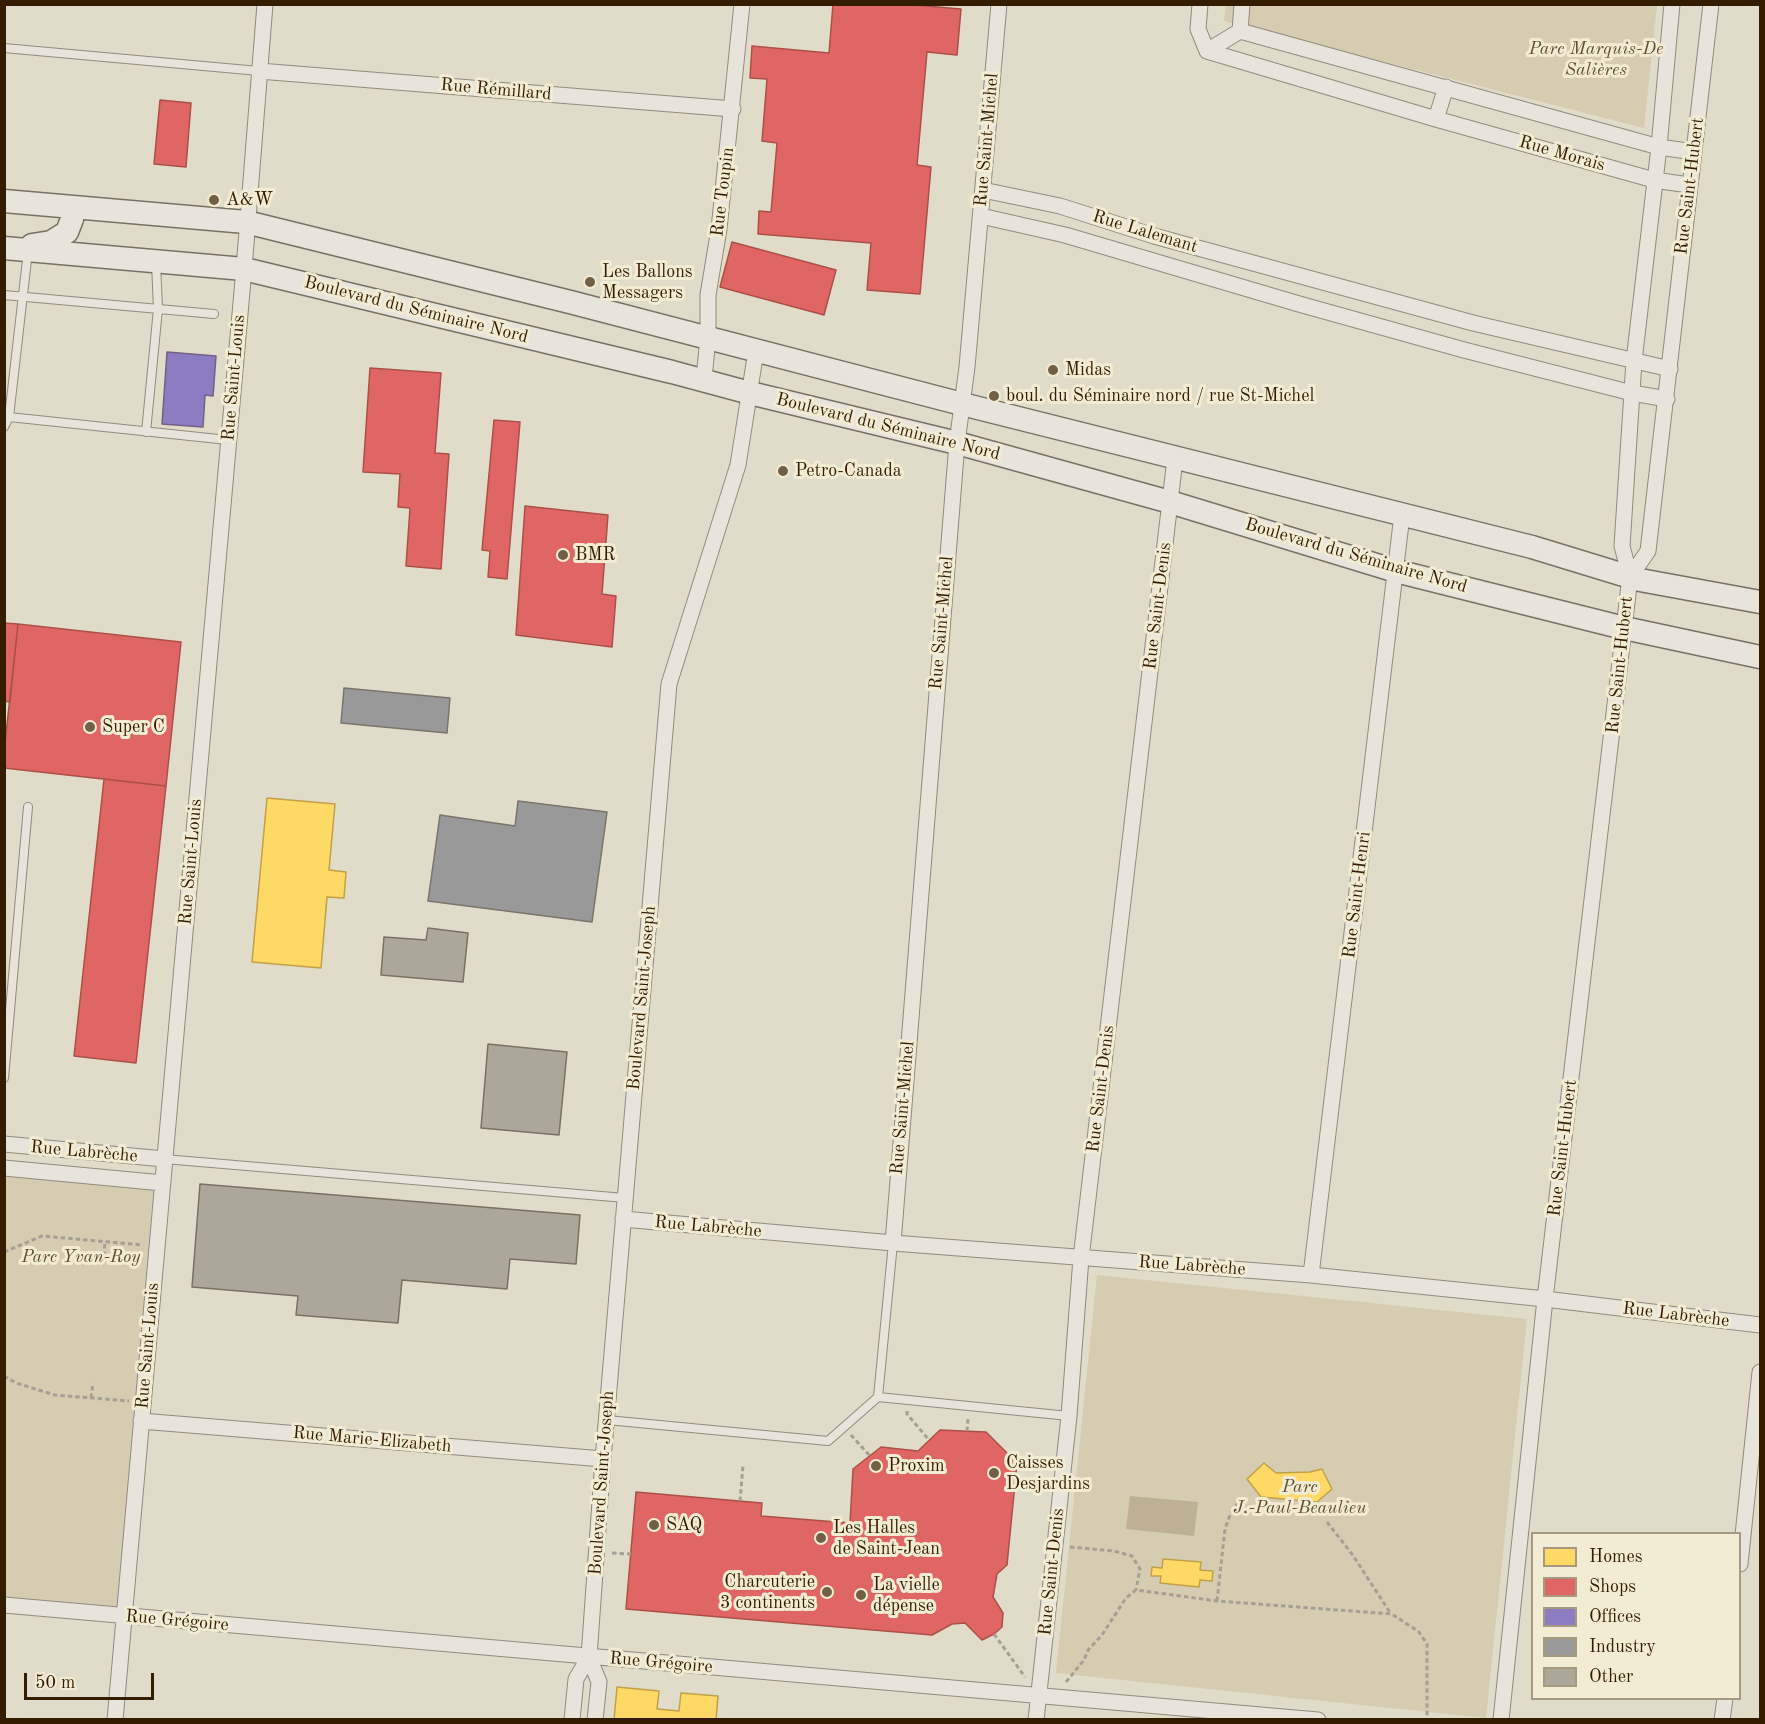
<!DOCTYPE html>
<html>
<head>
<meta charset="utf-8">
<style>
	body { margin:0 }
	#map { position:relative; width:1765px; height:1724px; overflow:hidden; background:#e1dbc9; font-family:"Old Standard TT",serif }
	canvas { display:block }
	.frame { position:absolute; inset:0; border:6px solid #341c00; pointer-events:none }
	.legend { position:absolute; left:1531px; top:1532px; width:210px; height:168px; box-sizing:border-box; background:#f2ecd5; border:2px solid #a69980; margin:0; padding:8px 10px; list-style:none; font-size:18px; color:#341c00 }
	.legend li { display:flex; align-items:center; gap:12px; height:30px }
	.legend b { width:30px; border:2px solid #a69980 }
	.scale { position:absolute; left:24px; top:1673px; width:130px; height:27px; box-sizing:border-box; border:3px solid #341c00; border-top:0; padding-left:8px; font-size:18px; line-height:21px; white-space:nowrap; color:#341c00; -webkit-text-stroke:4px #f2ecd5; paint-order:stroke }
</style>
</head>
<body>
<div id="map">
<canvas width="1765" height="1724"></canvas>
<div class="frame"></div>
<ul class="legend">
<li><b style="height:16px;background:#ffd966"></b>Homes</li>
<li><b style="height:16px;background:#e06666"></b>Shops</li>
<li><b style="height:16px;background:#8e7cc3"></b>Offices</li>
<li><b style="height:16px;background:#999"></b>Industry</li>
<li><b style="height:16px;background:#ada79a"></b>Other</li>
</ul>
<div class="scale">50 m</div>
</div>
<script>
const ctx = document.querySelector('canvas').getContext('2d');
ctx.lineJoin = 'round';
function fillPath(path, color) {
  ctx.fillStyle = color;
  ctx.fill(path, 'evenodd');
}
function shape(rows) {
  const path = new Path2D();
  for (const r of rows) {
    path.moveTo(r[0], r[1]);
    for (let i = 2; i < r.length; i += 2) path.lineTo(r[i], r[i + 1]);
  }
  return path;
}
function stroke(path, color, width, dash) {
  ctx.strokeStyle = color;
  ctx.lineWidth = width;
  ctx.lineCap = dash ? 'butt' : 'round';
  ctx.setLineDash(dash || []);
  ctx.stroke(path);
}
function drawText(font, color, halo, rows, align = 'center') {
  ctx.font = font + ' "Old Standard TT",serif';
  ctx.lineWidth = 6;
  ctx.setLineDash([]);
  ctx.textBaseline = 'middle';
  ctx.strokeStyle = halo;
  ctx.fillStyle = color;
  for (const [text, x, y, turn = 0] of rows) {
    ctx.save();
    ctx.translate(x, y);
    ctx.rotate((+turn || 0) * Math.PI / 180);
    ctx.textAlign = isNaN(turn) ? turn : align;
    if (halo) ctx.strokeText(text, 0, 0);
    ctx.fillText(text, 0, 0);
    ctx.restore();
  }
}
fillPath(shape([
	[1226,4,1657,5,1644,128,1224,21],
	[5,1168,165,1184,123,1622,5,1610],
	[1097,1275,1527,1319,1486,1718,1056,1673]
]), '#d5ccb2');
fillPath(shape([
	[1130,1496,1198,1502,1194,1536,1126,1529]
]), '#bdb094');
const homes = shape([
	[267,798,335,804,329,870,346,872,344,898,327,897,321,968,252,962,267,798],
	[1264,1463,1276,1473,1310,1472,1322,1469,1332,1489,1317,1502,1261,1497,1247,1479,1264,1463],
	[1163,1559,1201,1562,1200,1570,1213,1571,1212,1581,1200,1580,1199,1587,1160,1583,1161,1576,1151,1576,1152,1567,1162,1568,1163,1559],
	[617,1687,659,1691,657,1709,679,1711,681,1693,718,1696,716,1720,614,1720,617,1687]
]);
fillPath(homes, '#ffd966');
stroke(homes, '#c2a047', 1.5);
const shops = shape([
	[833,4,902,4,961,9,957,55,927,52,917,165,931,167,920,294,867,290,871,243,758,234,759,211,771,212,777,143,762,141,767,79,750,78,752,46,829,53,833,4],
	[160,100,191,103,186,167,154,164,160,100],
	[732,242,836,270,824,315,720,287,732,242],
	[370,368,441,373,435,453,449,454,441,569,406,566,410,508,398,507,400,474,363,472,370,368],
	[494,420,520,422,507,579,488,577,490,551,482,550,494,420],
	[525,506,608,515,602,594,616,596,612,647,516,635,525,506],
	[4,623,18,624,10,702,4,701,4,623],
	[18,624,181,642,166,786,4,768,4,752,18,624],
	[104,779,166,786,136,1063,74,1056,104,779],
	[940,1430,986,1432,1017,1463,1007,1565,997,1574,993,1597,1003,1613,1002,1627,994,1634,982,1640,965,1623,952,1624,932,1635,626,1609,636,1492,762,1503,761,1516,850,1523,853,1469,881,1447,918,1451,940,1430]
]);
fillPath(shops, '#e06666');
stroke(shops, '#ac5047', 1.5);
const offices = shape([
	[167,352,216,356,213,396,205,395,203,427,162,424,167,352]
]);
fillPath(offices, '#8e7cc3');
stroke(offices, '#735f88', 1.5);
const industry = shape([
	[344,688,450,698,447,733,341,723,344,688],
	[518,801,607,812,592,922,428,901,440,815,515,826,518,801]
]);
fillPath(industry, '#999');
stroke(industry, '#7b746b', 1.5);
const building = shape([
	[428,928,468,933,463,982,381,975,384,937,426,940,428,928],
	[488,1044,567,1052,559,1135,481,1128,488,1044],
	[200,1184,580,1215,576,1264,510,1259,507,1289,402,1280,398,1323,296,1315,298,1296,192,1287,200,1184]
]);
fillPath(building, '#ada79a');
stroke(building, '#787164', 1.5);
const service = shape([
	[4,48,259,71],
	[4,295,214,314],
	[9,417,228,440],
	[4,427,9,417,28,251],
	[146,432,158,309,156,263],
	[4,1078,28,807],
	[164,1159,625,1198],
	[878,1397,893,1243],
	[607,1420,828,1441,878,1397,1069,1416]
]);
const minor = shape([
	[1200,4,1198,29,1207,51,1436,119,1654,180,1689,185],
	[1242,4,1240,31,1659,147,1694,152],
	[1207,51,1240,31],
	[259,71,733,109],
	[1436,119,1446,87],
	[983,190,1060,206,1154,236,1473,323,1670,369],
	[981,216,1065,235,1299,304,1464,350,1632,393,1667,399],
	[704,379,708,337,708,295,719,229,742,4],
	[1630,577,1648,551,1711,4],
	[4,1144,164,1159],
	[4,1168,163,1183],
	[623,1219,893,1243,1311,1275,1545,1299,1760,1325],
	[893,1243,957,443,967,367,999,4],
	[1311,1275,1402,515],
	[141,1421,603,1459],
	[1740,1564,1760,1372],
	[4,1605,1318,1720],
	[115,1720,244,269,265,4],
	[572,1720,576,1679,589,1657],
	[595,1720,599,1682,589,1657,603,1459,669,684,738,465,756,351],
	[1036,1720,1069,1416,1081,1258,1175,459],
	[1501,1720,1545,1299,1630,577,1622,546,1634,361,1659,147,1672,4],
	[1722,1720,1725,1698]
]);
const secondary = shape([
	[4,201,246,222,570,302,962,404,1532,547,1640,580,1760,602],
	[32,245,51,242,67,232,72,219,73,207],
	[4,248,244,269,672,372,750,393,957,443,1170,502,1396,571,1624,628,1760,657]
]);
stroke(service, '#928b7e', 10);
stroke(minor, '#928b7e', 17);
stroke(secondary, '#787164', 25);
stroke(shape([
	[4,1252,42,1236,143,1245],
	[104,1256,105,1241],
	[4,1376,16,1383,55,1395,129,1401],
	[91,1398,93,1383],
	[907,1411,907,1414,929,1440],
	[967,1431,968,1418],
	[851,1435,870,1456],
	[740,1501,743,1465],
	[1327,1522,1352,1554,1391,1614],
	[1070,1547,1114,1551,1132,1556,1140,1569,1136,1590],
	[612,1553,631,1554],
	[1217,1601,1225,1529,1230,1515,1237,1504],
	[994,1634,1025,1677],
	[1066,1682,1084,1660,1088,1650,1102,1635,1126,1598,1136,1590,1217,1601,1392,1614,1419,1632,1427,1644,1427,1720]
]), '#a5a095', 3, [4.5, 3]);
stroke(service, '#e8e4db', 8);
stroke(minor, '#e8e4db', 15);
stroke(secondary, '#e8e4db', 22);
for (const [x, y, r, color] of [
	[214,200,6,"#715f46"],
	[590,282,6,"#715f46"],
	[1053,370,6,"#715f46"],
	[994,396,6,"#715f46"],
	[783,471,6,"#715f46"],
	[563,555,6,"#715f46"],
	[90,727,6,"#715f46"],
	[876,1466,6,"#715f46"],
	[994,1473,6,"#715f46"],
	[654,1525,6,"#715f46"],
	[821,1538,6,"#715f46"],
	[827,1592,6,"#715f46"],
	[861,1595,6,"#715f46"]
]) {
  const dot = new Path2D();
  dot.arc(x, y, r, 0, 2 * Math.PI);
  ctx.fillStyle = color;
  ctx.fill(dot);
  stroke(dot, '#f2ecd5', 2);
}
drawText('italic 18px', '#624d30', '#f2ecd5', [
	["Parc Marquis-De",1596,49],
	["Salières",1596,70],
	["Parc Yvan-Roy",81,1257],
	["Parc",1300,1487],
	["J.-Paul-Beaulieu",1300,1508]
]);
drawText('18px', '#341c00', '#f2ecd5', [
	["Rue Rémillard",496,90,5],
	["Rue Saint-Michel",987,140,-85],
	["Rue Morais",1562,154,16],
	["Rue Saint-Hubert",1690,186,-83],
	["Rue Toupin",723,192,-83],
	["Rue Lalemant",1145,232,17],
	["Boulevard du Séminaire Nord",416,310,14],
	["Rue Saint-Louis",234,378,-85],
	["Boulevard du Séminaire Nord",888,427,14],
	["Boulevard du Séminaire Nord",1356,556,16],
	["Rue Saint-Denis",1158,606,-83],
	["Rue Saint-Michel",942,623,-85],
	["Rue Saint-Hubert",1620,665,-84],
	["Rue Saint-Louis",191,862,-85],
	["Rue Saint-Henri",1357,895,-83],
	["Boulevard Saint-Joseph",642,998,-85],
	["Rue Saint-Denis",1101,1089,-83],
	["Rue Saint-Michel",903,1108,-85],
	["Rue Saint-Hubert",1563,1148,-83],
	["Rue Labrèche",84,1152,5],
	["Rue Labrèche",708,1227,5],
	["Rue Labrèche",1192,1266,4],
	["Rue Labrèche",1676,1315,7],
	["Rue Saint-Louis",148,1346,-85],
	["Rue Marie-Elizabeth",372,1440,5],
	["Boulevard Saint-Joseph",602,1483,-86],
	["Rue Saint-Denis",1052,1572,-84],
	["Rue Grégoire",177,1621,5],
	["Rue Grégoire",661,1663,5]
]);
drawText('18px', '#341c00', '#f2ecd5', [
	["A&W",226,200],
	["Les Ballons",602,272],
	["Messagers",602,293],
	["Midas",1065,370],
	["boul. du Séminaire nord / rue St-Michel",1006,396],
	["Petro-Canada",795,471],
	["BMR",575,555],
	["Super C",102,727],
	["Caisses",1006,1463],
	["Desjardins",1006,1484],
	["Proxim",888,1466],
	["SAQ",666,1525],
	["Les Halles",833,1528],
	["de Saint-Jean",833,1549],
	["Charcuterie",815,1582,"right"],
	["3 continents",815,1603,"right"],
	["La vielle",873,1585],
	["dépense",873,1606]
], 'left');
</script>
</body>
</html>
